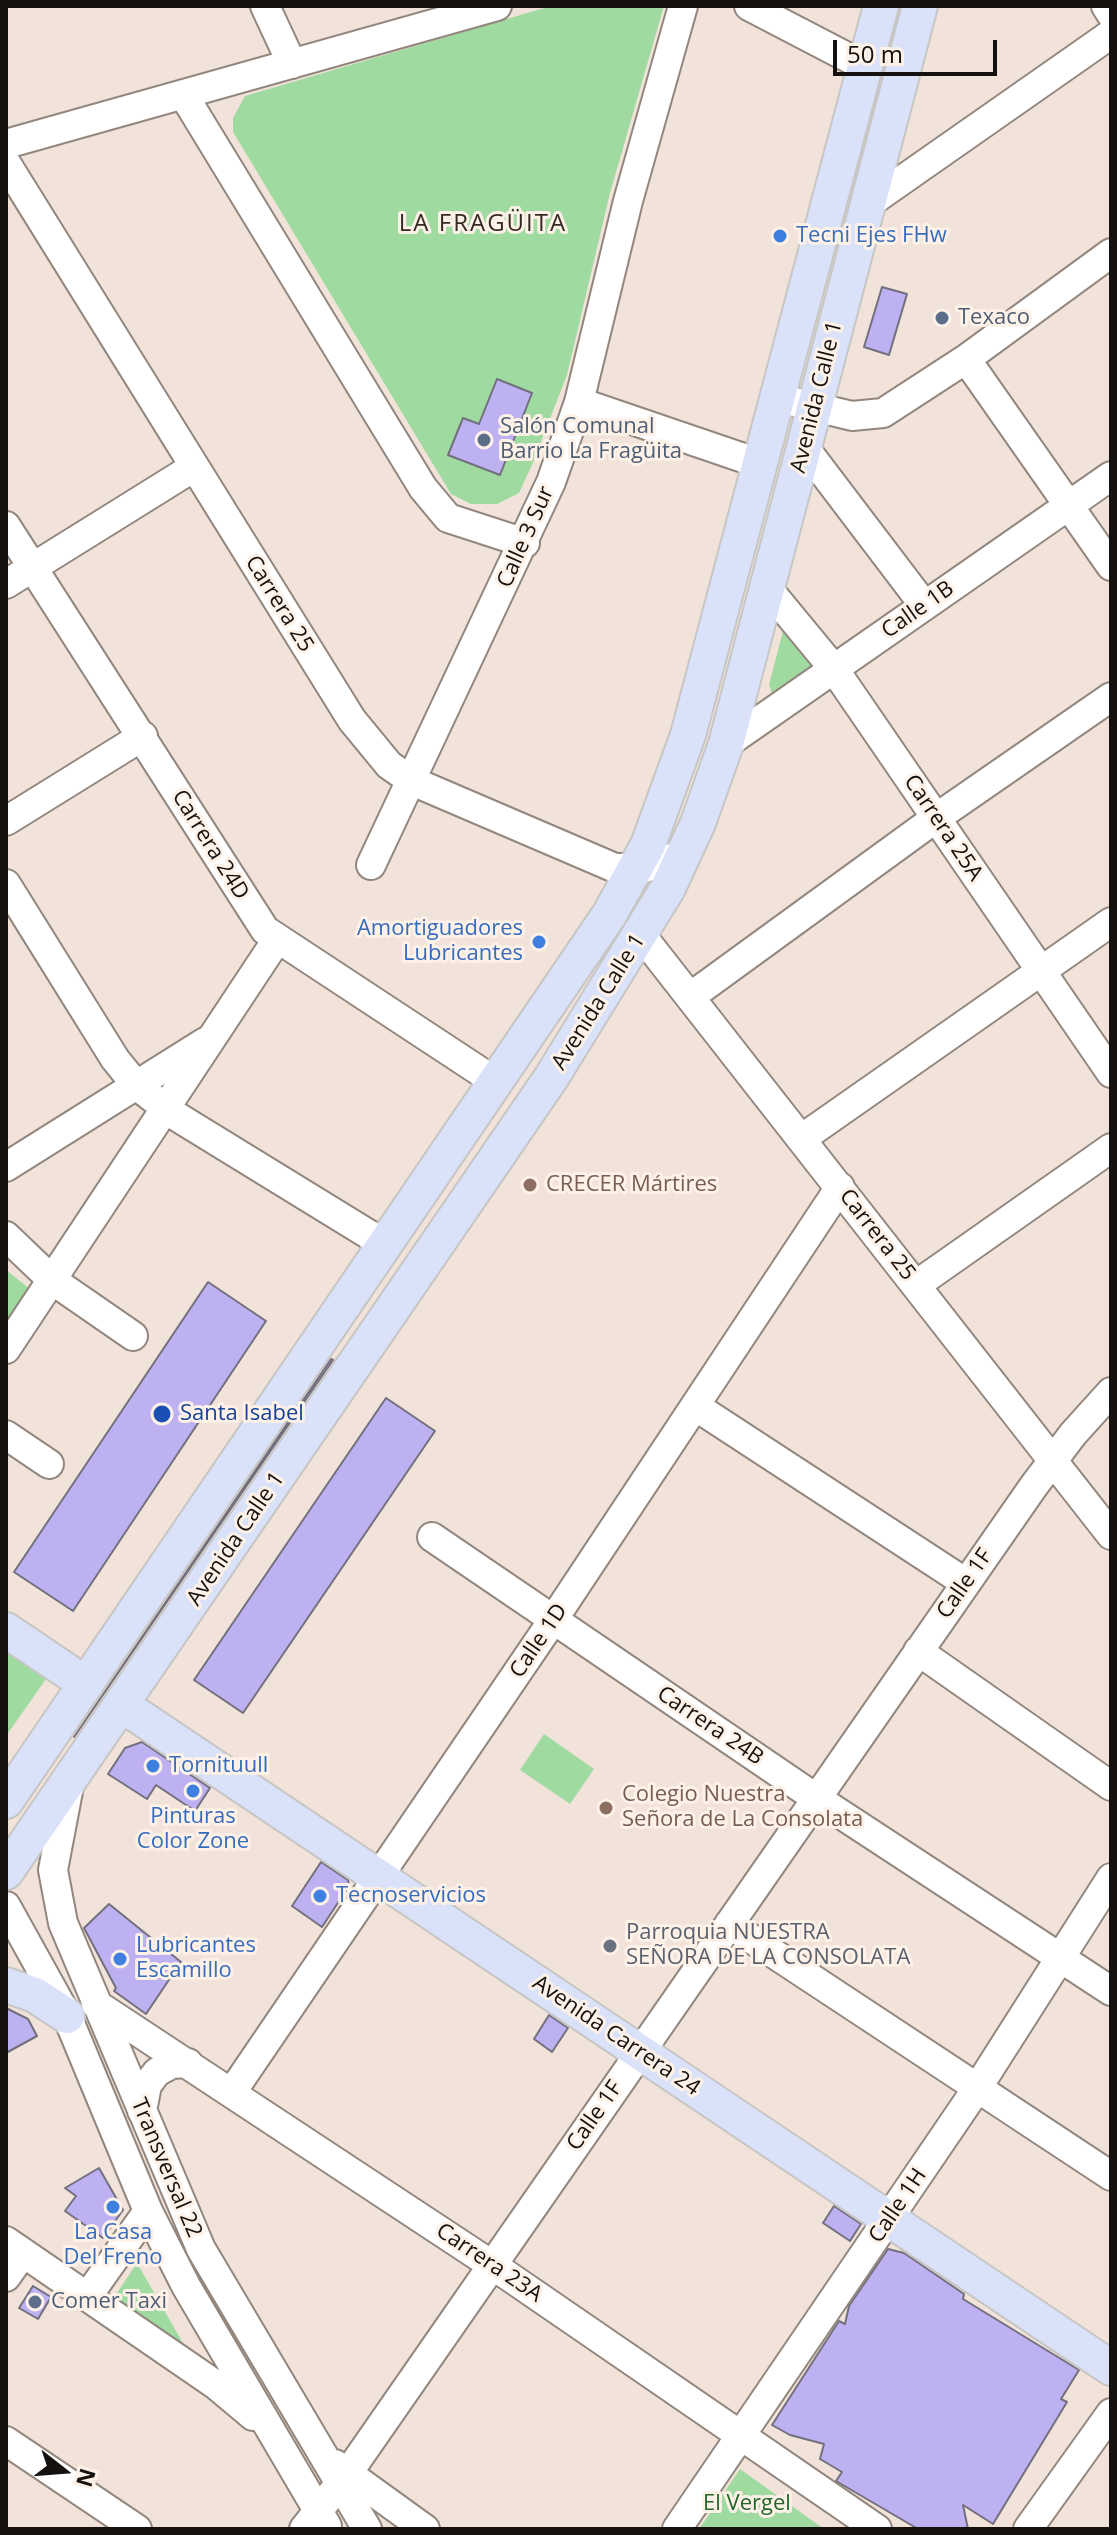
<!DOCTYPE html>
<html>
<head>
<meta charset="utf-8">
<style>
	body { margin:0 }
	#map { position:relative; width:1117px; height:2535px; overflow:hidden; background:#f1e3da; font-family:"Open Sans",sans-serif }
	canvas { display:block }
	.frame { position:absolute; inset:0; border:8px solid #15110e; pointer-events:none }
	.north { position:absolute; left:24px; top:2431px; width:80px; height:80px; -webkit-text-stroke:6px #fef1e7; paint-order:stroke; rotate:107deg; font-size:22px; font-weight:700; line-height:32px; text-align:center; color:#15110e }
	.north::after { content:''; display:block; margin:auto; width:28px; height:36px; background:#15110e; clip-path:polygon(50% 0,100% 100%,50% 72%,0 100%) }
	.scale { position:absolute; left:833px; top:40px; width:164px; height:36px; box-sizing:border-box; border:4px solid #15110e; border-top:0; padding-left:10px; font-size:24px; line-height:28px; white-space:nowrap; color:#15110e; -webkit-text-stroke:6px #fef1e7; paint-order:stroke }
</style>
</head>
<body>
<div id="map">
<canvas width="1117" height="2535"></canvas>
<div class="frame"></div>
<div class="north">N</div>
<div class="scale">50 m</div>
</div>
<script>
const ctx = document.querySelector('canvas').getContext('2d');
ctx.lineJoin = 'round';
function fillPath(path, color) {
  ctx.fillStyle = color;
  ctx.fill(path, 'evenodd');
}
function shape(rows) {
  const path = new Path2D();
  for (const r of rows) {
    path.moveTo(r[0], r[1]);
    for (let i = 2; i < r.length; i += 2) path.lineTo(r[i], r[i + 1]);
  }
  return path;
}
function stroke(path, color, width, dash) {
  ctx.strokeStyle = color;
  ctx.lineWidth = width;
  ctx.lineCap = dash ? 'butt' : 'round';
  ctx.setLineDash(dash || []);
  ctx.stroke(path);
}
function drawText(font, color, halo, rows, align = 'center') {
  ctx.font = font + ' "Open Sans",sans-serif';
  ctx.lineWidth = 6;
  ctx.setLineDash([]);
  ctx.textBaseline = 'middle';
  ctx.strokeStyle = halo;
  ctx.fillStyle = color;
  for (const [text, x, y, turn = 0] of rows) {
    ctx.save();
    ctx.translate(x, y);
    ctx.rotate((+turn || 0) * Math.PI / 180);
    ctx.textAlign = isNaN(turn) ? turn : align;
    if (halo) ctx.strokeText(text, 0, 0);
    ctx.fillText(text, 0, 0);
    ctx.restore();
  }
}
fillPath(shape([
	[551,6,664,6,610,193,567,375,532,465,519,493,497,504,471,504,451,494,233,132,233,118,245,96],
	[786,628,814,664,772,693,769,685,783,631],
	[6,1270,30,1289,6,1322],
	[6,1652,46,1679,6,1736],
	[544,1734,594,1769,570,1804,520,1770],
	[137,2263,184,2345,113,2299],
	[740,2469,824,2529,699,2529]
]), '#9fdaa1');
const building = shape([
	[882,287,907,294,889,355,864,347,882,287],
	[497,379,532,393,500,475,448,455,463,418,479,424,497,379],
	[208,1282,266,1321,73,1611,14,1572,208,1282],
	[331,1359,333,1360,74,1737,102,1696,331,1359],
	[386,1398,435,1431,243,1713,194,1680,386,1398],
	[142,1742,210,1788,195,1811,156,1785,147,1799,108,1774,125,1748,142,1742],
	[321,1862,348,1880,349,1886,322,1927,292,1906,321,1862],
	[109,1904,181,1962,146,2014,114,1991,116,1988,84,1928,109,1904],
	[6,2008,28,2019,37,2036,6,2053,6,2008],
	[549,2015,568,2028,552,2052,534,2039,549,2015],
	[99,2168,123,2210,103,2238,65,2211,76,2196,65,2188,99,2168],
	[834,2206,861,2224,850,2241,823,2223,834,2206],
	[888,2249,904,2253,964,2294,963,2299,1079,2370,1061,2399,1067,2402,993,2524,963,2505,968,2529,918,2529,836,2481,842,2472,820,2459,824,2444,790,2435,772,2425,839,2321,845,2324,849,2306,888,2249],
	[33,2286,51,2297,38,2319,19,2308,33,2286]
]);
fillPath(building, '#bdb1f2');
stroke(building, '#72707d', 2);
const minor = shape([
	[265,6,292,64],
	[749,6,866,67],
	[1106,6,1111,14],
	[183,94,423,488,448,518,525,543],
	[6,144,497,6],
	[6,163,352,720,389,765,412,781,615,868,645,868,685,853],
	[868,204,1111,34],
	[966,359,1111,566],
	[778,398,852,416,883,413,966,359,1111,253],
	[579,402,761,464],
	[804,447,924,605],
	[6,526,265,930,496,1082],
	[6,584,194,467],
	[768,589,834,669,1111,1073],
	[726,744,1111,476],
	[6,821,143,736],
	[371,865,551,482,579,402,628,201,683,6],
	[6,884,115,1059,136,1085,176,1116,386,1245],
	[642,936,1111,1535],
	[690,997,936,818,1111,697],
	[801,1139,1111,922],
	[6,1167,205,1042],
	[6,1236,52,1280,133,1336],
	[916,1285,1111,1148],
	[6,1349,276,941],
	[695,1406,966,1583],
	[6,1435,49,1464],
	[432,1537,801,1788,1111,1991],
	[918,1651,1111,1786],
	[69,1786,53,1870,63,1923,201,2249,367,2529],
	[6,1906,67,2016,148,2211,186,2286,327,2526],
	[729,1924,1111,2176],
	[96,2004,504,2273,877,2529],
	[232,2092,553,1620,840,1187],
	[142,2111,147,2085,157,2072,172,2064,188,2063],
	[6,2241,216,2385,253,2416],
	[6,2277,23,2253],
	[87,2297,148,2211],
	[6,2441,137,2529],
	[335,2464,425,2529],
	[304,2529,348,2473,1033,1487,1073,1434,1111,1392],
	[677,2529,978,2087,1111,1878],
	[1028,2529,1111,2413]
]);
const major = shape([
	[6,1630,86,1684],
	[122,1705,1111,2368],
	[6,1801,609,915,648,845,688,735,881,6],
	[6,1872,551,1078,668,888,698,823,726,744,920,6],
	[6,1985,35,1995,67,2016]
]);
stroke(minor, '#92867d', 32);
stroke(major, '#c7c6c5', 38);
stroke(minor, '#fff', 28);
stroke(major, '#dae2f9', 34);
for (const [x, y, r, color] of [
	[780,236,8,"#3f7fe0"],
	[942,318,8,"#5c6f8a"],
	[484,440,8,"#5c6f8a"],
	[539,942,8,"#3f7fe0"],
	[530,1185,8,"#8d6e63"],
	[162,1414,10,"#1a4fb4"],
	[153,1766,8,"#3f7fe0"],
	[193,1791,8,"#3f7fe0"],
	[606,1808,8,"#8d6e63"],
	[320,1896,8,"#3f7fe0"],
	[610,1946,8,"#6b7280"],
	[120,1959,8,"#3f7fe0"],
	[113,2207,8,"#3f7fe0"],
	[35,2302,8,"#5c6f8a"]
]) {
  const dot = new Path2D();
  dot.arc(x, y, r, 0, 2 * Math.PI);
  ctx.fillStyle = color;
  ctx.fill(dot);
  stroke(dot, '#fef1e7', 3);
}
drawText('22px', '#366cbe', '#fef1e7', [
	["Tecni Ejes FHw",796,236],
	["Amortiguadores",523,929,"right"],
	["Lubricantes",523,954,"right"],
	["Tornituull",169,1766],
	["Pinturas",193,1817,"center"],
	["Color Zone",193,1842,"center"],
	["Tecnoservicios",336,1896],
	["Lubricantes",136,1946],
	["Escamillo",136,1971],
	["La Casa",113,2233,"center"],
	["Del Freno",113,2258,"center"]
], 'left');
drawText('22px', '#4e5e75', '#fef1e7', [
	["Texaco",958,318],
	["Salón Comunal",500,427],
	["Barrio La Fragüita",500,452],
	["Comer Taxi",51,2302]
], 'left');
drawText('22px', '#15110e', '#fef1e7', [
	["Avenida Calle 1",817,397,-76],
	["Calle 3 Sur",526,537,-66],
	["Carrera 25",279,604,58],
	["Calle 1B",918,610,-35],
	["Carrera 25A",943,828,56],
	["Carrera 24D",210,845,58],
	["Avenida Calle 1",599,1002,-58],
	["Carrera 25",877,1235,52],
	["Avenida Calle 1",236,1539,-56],
	["Calle 1F",965,1584,-55],
	["Calle 1D",539,1641,-56],
	["Carrera 24B",710,1726,34],
	["Avenida Carrera 24",616,2036,34],
	["Calle 1F",595,2116,-55],
	["Transversal 22",166,2168,67],
	["Calle 1H",898,2206,-56],
	["Carrera 23A",489,2263,34]
]);
drawText('22px', '#785e54', '#fef1e7', [
	["CRECER Mártires",546,1185],
	["Colegio Nuestra",622,1795],
	["Señora de La Consolata",622,1820]
], 'left');
drawText('22px', '#164399', '#fef1e7', [
	["Santa Isabel",180,1414]
], 'left');
drawText('22px', '#5b616d', '#fef1e7', [
	["Parroquia NUESTRA",626,1933],
	["SEÑORA DE LA CONSOLATA",626,1958]
], 'left');
drawText('22px', '#22672a', '#fef1e7', [
	["El Vergel",747,2504]
]);
ctx.letterSpacing = '2px';
drawText('24px', '#352b23', '#fef1e7', [
	["LA FRAGÜITA",483,224]
]);
ctx.letterSpacing = '0px';
</script>
</body>
</html>
